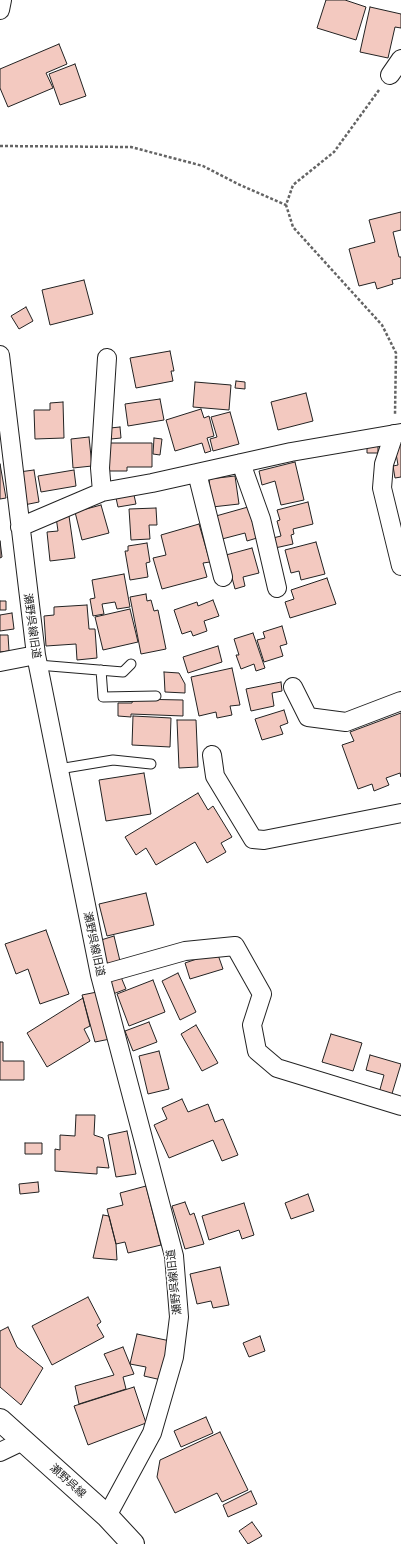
<!DOCTYPE html>
<html>
<head>
<meta charset="utf-8">
<style>
	body { margin:0 }
	canvas { display:block; background:#fff }
</style>
</head>
<body>
<canvas width="401" height="1544"></canvas>
<script>
const ctx = document.querySelector('canvas').getContext('2d');
ctx.lineJoin = 'round';
function fillPath(path, color) {
  ctx.fillStyle = color;
  ctx.fill(path, 'evenodd');
}
function shape(rows) {
  const path = new Path2D();
  for (const r of rows) {
    path.moveTo(r[0], r[1]);
    for (let i = 2; i < r.length; i += 2) path.lineTo(r[i], r[i + 1]);
  }
  return path;
}
function stroke(path, color, width, dash) {
  ctx.strokeStyle = color;
  ctx.lineWidth = width;
  ctx.lineCap = dash ? 'butt' : 'round';
  ctx.setLineDash(dash || []);
  ctx.stroke(path);
}
function drawText(font, color, halo, rows, align = 'center') {
  ctx.font = font + ' "Asap Condensed","Noto Sans JP",sans-serif';
  ctx.lineWidth = 3;
  ctx.setLineDash([]);
  ctx.textBaseline = 'middle';
  ctx.strokeStyle = halo;
  ctx.fillStyle = color;
  for (const [text, x, y, turn = 0] of rows) {
    ctx.save();
    ctx.translate(x, y);
    ctx.rotate((+turn || 0) * Math.PI / 180);
    ctx.textAlign = isNaN(turn) ? turn : align;
    if (halo) ctx.strokeText(text, 0, 0);
    ctx.fillText(text, 0, 0);
    ctx.restore();
  }
}
const building = shape([
	[326,0,345,0,366,7,356,40,317,28,326,0],
	[370,7,401,14,401,28,395,27,388,58,360,52,370,7],
	[59,44,67,64,46,73,53,88,8,107,0,88,0,69,59,44],
	[75,64,86,96,60,105,49,74,75,64],
	[401,212,401,230,393,232,399,257,401,257,401,278,392,280,393,284,377,289,375,282,359,286,349,249,375,242,369,220,401,212],
	[84,280,93,314,50,325,42,290,84,280],
	[26,307,33,321,19,329,11,316,26,307],
	[170,351,174,371,171,371,173,381,136,388,130,358,170,351],
	[236,381,245,382,245,389,235,388,236,381],
	[195,382,231,385,229,410,193,407,195,382],
	[306,393,313,421,278,430,271,402,306,393],
	[160,399,164,420,128,426,125,404,160,399],
	[63,402,64,438,35,439,34,410,50,410,50,403,63,402],
	[201,409,204,418,209,416,214,436,207,438,211,451,205,453,202,443,175,451,166,420,201,409],
	[230,412,239,444,213,451,210,439,217,437,211,417,230,412],
	[120,427,121,438,111,439,110,428,120,427],
	[89,437,92,466,73,468,71,439,89,437],
	[154,438,162,439,160,455,153,454,154,438],
	[401,441,401,477,395,478,393,466,398,465,394,442,401,441],
	[108,443,152,443,152,467,127,467,127,471,108,471,108,443],
	[367,446,378,446,378,453,367,453,367,446],
	[295,462,304,500,281,505,275,481,262,485,259,471,295,462],
	[0,464,6,498,0,499,0,464],
	[34,470,39,502,24,505,19,472,34,470],
	[74,470,76,486,41,492,38,476,74,470],
	[235,476,239,504,212,507,209,479,235,476],
	[134,495,136,504,118,507,116,498,134,495],
	[308,502,313,524,293,529,294,534,291,535,293,544,275,548,273,538,281,536,277,521,280,520,277,510,308,502],
	[101,505,109,533,82,540,75,512,101,505],
	[248,507,257,538,247,541,245,533,222,539,216,516,248,507],
	[156,508,157,525,149,525,150,539,131,540,129,509,156,508],
	[69,516,75,558,50,561,47,532,58,531,56,517,69,516],
	[199,524,210,562,203,563,207,577,162,589,153,558,166,555,161,535,199,524],
	[0,541,2,557,0,558,0,541],
	[316,542,325,574,301,580,299,571,291,573,285,550,316,542],
	[147,543,150,562,146,563,148,577,130,580,125,551,128,551,128,546,147,543],
	[252,548,259,573,243,577,245,586,235,589,226,555,252,548],
	[124,574,130,607,117,609,115,602,102,604,104,614,93,616,90,599,95,598,92,580,124,574],
	[327,578,336,604,290,618,285,602,294,599,291,590,327,578],
	[146,594,147,601,151,600,154,611,158,610,166,649,141,654,130,597,146,594],
	[213,600,219,616,204,621,207,631,193,636,191,631,182,634,174,610,197,602,198,606,213,600],
	[0,601,6,601,6,610,0,610,0,601],
	[87,605,89,629,95,629,97,658,77,660,76,644,46,646,44,616,54,615,54,607,87,605],
	[130,609,138,642,103,650,95,617,130,609],
	[12,613,14,629,0,631,0,615,12,613],
	[282,626,287,644,280,646,283,656,264,662,257,640,265,638,263,632,282,626],
	[253,633,265,668,256,671,254,664,241,669,236,655,239,655,234,639,253,633],
	[0,635,8,635,9,651,0,652,0,635],
	[218,646,222,662,188,673,183,657,218,646],
	[232,668,240,705,230,706,232,715,217,718,216,712,199,716,191,677,232,668],
	[164,672,179,673,185,684,185,693,165,692,164,672],
	[281,682,282,691,272,693,274,706,251,711,246,689,281,682],
	[133,699,183,700,183,716,131,714,131,717,118,716,118,703,132,703,133,699],
	[284,710,288,723,280,726,283,734,262,740,255,719,284,710],
	[401,713,401,777,400,773,386,778,389,785,374,791,372,784,358,789,342,745,354,741,350,732,401,713],
	[133,716,171,718,170,747,132,745,133,716],
	[177,720,196,720,198,767,179,768,177,720],
	[144,773,151,814,106,821,99,780,144,773],
	[198,793,208,810,213,806,232,837,221,843,226,852,207,863,195,842,156,865,146,848,136,855,125,837,198,793],
	[146,893,154,925,107,936,99,904,146,893],
	[46,930,69,994,40,1004,28,969,16,974,5,944,46,930],
	[114,936,120,961,107,964,101,940,114,936],
	[217,952,223,969,190,979,185,963,217,952],
	[178,973,196,1012,180,1020,162,981,178,973],
	[121,977,126,989,113,994,109,982,121,977],
	[153,980,165,1012,129,1026,117,994,153,980],
	[97,992,110,1039,95,1042,82,995,97,992],
	[83,998,90,1026,84,1029,90,1041,47,1067,27,1033,83,998],
	[149,1022,157,1042,133,1051,125,1031,149,1022],
	[196,1025,218,1063,202,1071,181,1034,196,1025],
	[331,1034,362,1043,353,1071,322,1062,331,1034],
	[0,1042,3,1042,3,1061,24,1061,24,1080,0,1080,0,1042],
	[159,1051,169,1089,148,1094,139,1056,159,1051],
	[370,1055,401,1064,391,1097,379,1093,384,1075,366,1070,370,1055],
	[182,1099,188,1112,208,1104,215,1122,223,1119,238,1155,222,1161,213,1140,169,1158,154,1125,167,1119,162,1108,182,1099],
	[76,1115,95,1115,94,1135,103,1138,109,1168,97,1167,97,1174,55,1171,55,1149,60,1150,60,1135,75,1136,76,1115],
	[127,1131,136,1174,116,1177,108,1135,127,1131],
	[25,1143,42,1143,42,1154,25,1154,25,1143],
	[38,1182,39,1192,20,1194,19,1184,38,1182],
	[146,1186,161,1245,128,1253,125,1242,116,1244,107,1209,123,1205,120,1193,146,1186],
	[308,1194,314,1211,291,1219,285,1203,308,1194],
	[185,1202,190,1215,194,1213,204,1244,185,1249,172,1206,185,1202],
	[244,1203,254,1235,242,1239,239,1230,209,1240,202,1216,244,1203],
	[103,1215,109,1216,116,1244,117,1260,93,1258,103,1215],
	[220,1267,229,1305,213,1308,211,1301,197,1304,190,1274,220,1267],
	[88,1297,101,1322,97,1325,104,1337,52,1365,32,1326,88,1297],
	[8,1327,17,1347,43,1368,21,1405,0,1387,0,1331,8,1327],
	[137,1334,175,1342,166,1381,144,1376,146,1367,130,1364,137,1334],
	[260,1336,265,1351,249,1357,243,1343,260,1336],
	[123,1347,134,1374,123,1377,126,1389,79,1404,75,1386,114,1375,104,1354,123,1347],
	[134,1387,146,1423,88,1445,74,1406,134,1387],
	[206,1417,213,1433,181,1447,174,1431,206,1417],
	[220,1432,248,1490,222,1502,217,1493,175,1513,157,1477,160,1460,220,1432],
	[251,1491,257,1504,228,1517,223,1505,251,1491],
	[252,1522,262,1536,248,1544,239,1531,252,1522]
]);
fillPath(building, '#f3c9c0');
stroke(building, '#222', 1);
const service = shape([
	[38,665,123,672,131,664],
	[101,670,103,697,156,696],
	[59,769,113,760,151,764]
]);
const minor = shape([
	[0,10,2,0],
	[390,75,401,59],
	[0,355,36,655,100,975,174,1256,179,1317,174,1357,152,1433,107,1516],
	[394,434,384,464,382,488,401,566],
	[241,463,261,519,277,588],
	[197,473,223,577],
	[102,492,100,468,107,358],
	[20,527,102,492,152,483,291,452,401,433],
	[0,662,36,655],
	[293,687,308,717,346,722,401,701],
	[212,755,215,776,253,839,264,840,401,813],
	[100,975,185,951,235,946,262,994,252,1025,257,1051,277,1068,401,1106],
	[0,1452,23,1441]
]);
const secondary = shape([
	[0,1420,107,1516,133,1544]
]);
stroke(service, '#222', 11);
stroke(minor, '#222', 20);
stroke(secondary, '#222', 24);
stroke(shape([
	[379,90,334,152,293,185,286,205,293,227,382,325,396,353,395,415],
	[0,146,131,147,203,166,238,184,286,205]
]), '#646464', 2.5, [3, 2]);
stroke(service, '#fff', 9);
stroke(minor, '#fff', 18);
stroke(secondary, '#fff', 22);
drawText('11px', '#222', '#fff', [
	["瀬野呉線旧道",32,626,82],
	["瀬野呉線旧道",94,944,78],
	["瀬野呉線旧道",174,1282,-96],
	["瀬野呉線",68,1481,42]
]);
</script>
</body>
</html>
